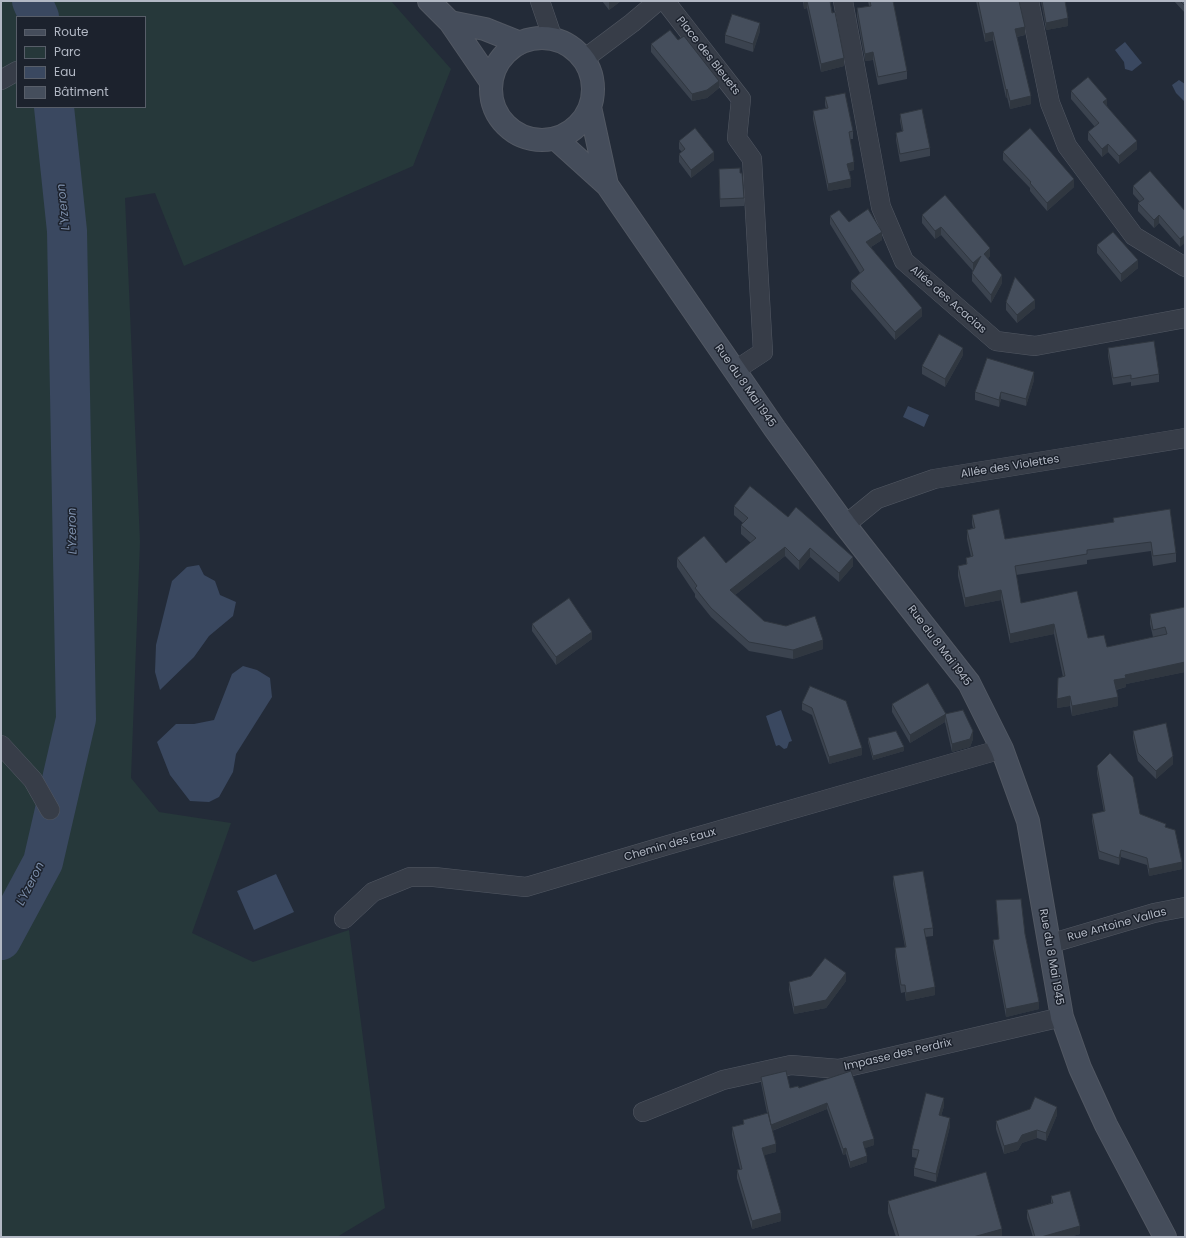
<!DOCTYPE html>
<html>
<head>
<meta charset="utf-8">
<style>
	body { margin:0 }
	#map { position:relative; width:1186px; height:1238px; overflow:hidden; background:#232b38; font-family:Poppins,sans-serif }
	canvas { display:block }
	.frame { position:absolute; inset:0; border:2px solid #b2b8c4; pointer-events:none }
	.legend { position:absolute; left:16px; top:16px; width:130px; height:92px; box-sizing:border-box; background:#1c222d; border:1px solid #585e69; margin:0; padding:5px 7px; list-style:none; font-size:12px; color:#b2b8c4 }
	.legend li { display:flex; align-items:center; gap:8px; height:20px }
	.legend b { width:20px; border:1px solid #585e69 }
</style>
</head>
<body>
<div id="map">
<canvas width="1186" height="1238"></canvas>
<div class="frame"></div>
<ul class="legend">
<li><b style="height:5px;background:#454d5b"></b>Route</li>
<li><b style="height:11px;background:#26383a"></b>Parc</li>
<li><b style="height:11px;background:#3a4860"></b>Eau</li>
<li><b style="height:11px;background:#454e5c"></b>Bâtiment</li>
</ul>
</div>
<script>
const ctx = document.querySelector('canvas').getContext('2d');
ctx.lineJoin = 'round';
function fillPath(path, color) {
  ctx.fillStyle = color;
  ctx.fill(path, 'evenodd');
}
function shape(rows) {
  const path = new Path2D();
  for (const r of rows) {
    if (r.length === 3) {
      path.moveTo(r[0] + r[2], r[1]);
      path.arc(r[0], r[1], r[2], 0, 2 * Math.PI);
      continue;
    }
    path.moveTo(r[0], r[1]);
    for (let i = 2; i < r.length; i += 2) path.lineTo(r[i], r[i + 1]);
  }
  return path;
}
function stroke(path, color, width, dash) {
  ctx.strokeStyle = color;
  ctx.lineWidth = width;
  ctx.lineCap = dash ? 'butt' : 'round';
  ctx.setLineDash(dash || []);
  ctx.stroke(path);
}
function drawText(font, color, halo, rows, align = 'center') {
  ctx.font = font + ' Poppins,sans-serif';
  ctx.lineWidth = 3;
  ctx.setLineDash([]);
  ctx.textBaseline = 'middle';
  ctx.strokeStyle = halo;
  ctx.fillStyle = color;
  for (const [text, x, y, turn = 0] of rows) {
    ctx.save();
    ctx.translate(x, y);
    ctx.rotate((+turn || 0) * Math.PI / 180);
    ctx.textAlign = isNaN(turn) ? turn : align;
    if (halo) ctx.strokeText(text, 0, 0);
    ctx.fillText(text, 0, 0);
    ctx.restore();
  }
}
fillPath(shape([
	[1,1,391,1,451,69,413,166,184,266,155,193,125,198,140,542,131,778,159,812,231,823,192,933,253,962,349,930,385,1208,337,1237,1,1237],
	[17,17,145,17,145,107,17,107]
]), '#26383a');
fillPath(shape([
	[1125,42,1142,63,1132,71,1125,69,1124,62,1115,50],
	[1179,80,1185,84,1185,102,1176,93,1172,85],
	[908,406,929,415,924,427,903,417],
	[199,565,204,575,215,581,220,595,236,602,233,616,209,636,194,657,160,690,155,672,156,645,172,581,187,567],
	[243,666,257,670,270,678,272,697,236,754,233,772,219,797,209,802,190,801,170,775,157,742,176,724,194,724,214,720,232,674],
	[781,710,792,741,789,742,787,748,784,749,779,745,776,746,766,716],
	[276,874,294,912,254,930,237,891]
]), '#3a4860');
stroke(shape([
	[32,1,39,17],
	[1,940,43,862,76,719,67,231,54,107]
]), '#3a4860', 40);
const street = shape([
	[540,1,553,39],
	[665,1,741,99,737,138,752,159,763,352,734,371],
	[843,1,881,207,904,261,996,341,1035,346,1185,318],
	[1029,1,1050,103,1067,146,1134,236,1185,267],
	[584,59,632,23,658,1],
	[1,80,17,71],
	[845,525,877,499,934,479,1185,438],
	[1,745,33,780,50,810],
	[344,919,373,892,410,877,434,877,526,887,668,845,1002,749],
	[1049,944,1154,913,1185,907],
	[643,1112,723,1080,791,1065,839,1069,1062,1017]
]);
const secondary = shape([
	[429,1,450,22,491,82],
	[450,22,485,29,520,43],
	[542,89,51],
	[590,107,607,185],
	[556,139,607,185,775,429,845,525,969,683,1002,749,1028,821,1062,1017,1080,1068,1106,1125,1165,1237]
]);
stroke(street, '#525863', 20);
stroke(secondary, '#525863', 24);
stroke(street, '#373d48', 19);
stroke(secondary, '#454d5b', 22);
fillPath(shape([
	[602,1,621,1,609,10],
	[803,1,830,1,844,66,821,72,807,8,804,9],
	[868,1,893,1,907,71,907,79,878,85,873,60,865,61,857,16,857,8,869,6],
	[976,1,1007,1,1025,35,1017,37,1031,104,1010,109,1007,97,1006,98,993,40,985,42],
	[1041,1,1065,1,1068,26,1046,30],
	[1174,1,1185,1,1185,13],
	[760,31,753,52,725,43,725,35],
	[651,44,719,88,707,98,692,101,651,52],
	[1071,91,1107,106,1137,149,1119,164,1108,152,1102,157,1088,140,1088,132,1095,127,1071,99],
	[825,97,853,131,853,139,850,139,854,170,849,171,851,187,828,191,813,119,813,111,826,109,825,105],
	[900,114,930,148,930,156,900,162,896,140,896,133,902,131,900,121],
	[679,141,714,160,691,178,679,162,679,154,682,152,679,149],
	[1003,152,1074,187,1047,211,1030,191,1030,188,1003,160],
	[719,169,740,173,744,198,744,206,720,207],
	[1133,186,1185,211,1180,247,1159,223,1154,228,1138,211,1138,203,1140,202,1133,194],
	[922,215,990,256,988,258,1002,283,991,303,972,281,972,273,973,271,941,235,935,239,922,223],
	[830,216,849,222,882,240,871,247,922,316,895,340,851,289,851,281,860,273,830,224],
	[1097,245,1138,268,1121,282,1097,253],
	[1006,302,1035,308,1017,323,1006,310],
	[1108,348,1159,374,1159,382,1131,386,1131,382,1113,385,1108,356],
	[963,355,945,387,922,374,922,366],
	[1034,380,1026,406,1001,399,999,407,975,400,975,392],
	[734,506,788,517,853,566,839,582,810,557,799,570,785,556,735,595,764,621,823,649,793,659,749,651,711,617,695,597,695,594,677,567,677,558,726,563,751,543,741,534,741,525,743,523,734,515],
	[972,515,1005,539,1113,523,1113,518,1176,553,1176,562,1153,566,1151,551,1087,560,1087,564,1016,575,1021,603,1088,638,1107,647,1153,637,1150,624,1150,614,1185,607,1185,672,1126,684,1126,687,1116,690,1118,706,1072,716,1070,706,1057,708,1063,677,1054,634,1010,643,1001,600,965,607,958,576,958,566,966,564,966,558,971,557,967,539,967,530,973,528,972,524],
	[532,624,592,639,556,665,532,631],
	[810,686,862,755,829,764,812,715,802,710,802,703],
	[892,704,946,714,973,739,970,747,952,752,945,722,910,743,892,712],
	[1133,731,1173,764,1156,779,1138,761,1133,738],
	[868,738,904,751,873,760,868,742],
	[1097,766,1140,814,1166,827,1182,869,1149,876,1147,865,1121,857,1119,865,1099,859,1092,821,1092,814,1104,812,1097,773],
	[893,876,933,928,933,936,925,937,935,995,906,1001,905,992,901,993,895,956,895,948,905,947,893,884],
	[996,900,1025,934,1039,1009,1006,1017,993,948,993,940,999,939],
	[846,981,826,1008,794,1014,789,990,789,982],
	[851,1071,874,1145,865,1148,867,1162,850,1168,846,1154,843,1155,827,1109,772,1131,776,1152,764,1155,781,1221,752,1229,737,1178,737,1170,740,1169,732,1135,732,1127,743,1124,743,1120,767,1113,761,1083,761,1077,790,1088,799,1088],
	[944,1106,941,1116,950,1126,936,1182,914,1176,914,1168,917,1158,912,1157,912,1149],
	[1057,1115,1046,1141,1037,1138,1022,1143,1018,1150,1004,1154,996,1129,996,1121],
	[1051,1196,1080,1234,1069,1237,1033,1237,1027,1218,1027,1210,1051,1203],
	[888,1201,1002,1237,896,1237,888,1213]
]), '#3b434f');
fillPath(shape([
	[611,1,621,1,609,10,609,2],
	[804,1,807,1,807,8,804,9],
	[1068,18,1068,26,1046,30,1046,23],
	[760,23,760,31,753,52,753,44],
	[1025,27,1025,35,1015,37,1015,29],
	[993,32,993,40,985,42,985,34],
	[873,52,873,60,865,61,865,54],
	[844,58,844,66,821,72,821,64],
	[719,81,719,88,707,98,692,101,692,94],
	[1007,89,1007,97,1006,98,1006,90],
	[1031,96,1031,104,1010,109,1010,101],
	[1107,99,1107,107,1103,102],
	[1137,141,1137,149,1119,164,1119,156],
	[1108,144,1108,152,1102,157,1102,149],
	[714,152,714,160,691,178,691,170],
	[854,162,854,170,847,171,847,164],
	[851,179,851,187,828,191,828,184],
	[1074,179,1074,187,1047,211,1047,203],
	[1159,215,1159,223,1154,228,1154,220],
	[941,227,941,235,935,239,935,231],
	[882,232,882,240,866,250,866,242],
	[1185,235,1185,243,1180,247,1180,239],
	[990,248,990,256,984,262,984,254],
	[981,256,973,271,973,263],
	[1138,260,1138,268,1121,282,1121,274],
	[1002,275,1002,283,991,303,991,295],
	[1035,300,1035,308,1017,323,1017,315],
	[922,308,922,316,895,340,895,332],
	[963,348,963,355,945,387,945,379],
	[1034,372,1034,380,1026,406,1026,399],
	[1001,392,1001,399,999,407,999,400],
	[785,547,785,556,730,599,730,590],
	[810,548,810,557,799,570,799,561],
	[853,557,853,566,839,582,839,573],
	[1001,590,1001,600,965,607,965,598],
	[1054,624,1054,634,1010,643,1010,634],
	[592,632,592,639,556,665,556,657],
	[823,640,823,649,793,659,793,650],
	[1185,662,1185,672,1126,684,1126,687,1114,690,1114,680,1125,675],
	[1070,696,1070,706,1057,708,1057,699],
	[1118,697,1118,706,1072,716,1072,706],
	[945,714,945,722,910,743,910,735],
	[973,731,973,739,970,747,952,752,952,744],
	[904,747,904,751,873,760,873,756],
	[862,748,862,755,829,764,829,757],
	[1173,756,1173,764,1156,779,1156,771],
	[1121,850,1121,857,1119,865,1119,858],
	[1182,862,1182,869,1149,876,1149,869],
	[846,973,846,981,826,1008,794,1014,794,1007],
	[935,987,935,995,906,1001,906,993],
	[1039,1002,1039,1009,1006,1017,1006,1009],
	[944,1098,944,1106,939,1123,939,1115],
	[827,1103,827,1109,771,1131,771,1125],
	[1057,1107,1057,1115,1046,1141,1046,1133],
	[950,1118,950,1126,936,1182,936,1174],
	[1037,1130,1037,1138,1022,1143,1018,1150,1004,1154,1004,1146,1022,1135],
	[874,1139,874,1145,863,1149,863,1142],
	[776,1144,776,1152,762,1156,762,1148],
	[846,1148,846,1154,843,1155,843,1149],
	[867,1156,867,1162,850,1168,850,1162],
	[781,1213,781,1221,752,1229,752,1221],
	[1080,1226,1080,1234,1069,1237,1041,1237],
	[1002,1229,1002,1237,973,1237]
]), '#303740');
const building = shape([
	[807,1,830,1,832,13,835,12,844,58,821,64,807,1],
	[870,1,893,1,907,71,878,77,873,52,865,54,857,8,871,6,870,1],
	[978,1,1019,1,1025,27,1015,29,1031,96,1010,101,1007,89,1006,90,993,32,985,34,978,1],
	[1042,1,1065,1,1068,18,1046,23,1042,1],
	[1180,1,1185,1,1185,6,1180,1],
	[732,14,760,23,753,44,725,35,732,14],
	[670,30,678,40,684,36,719,81,707,90,692,94,651,44,670,30],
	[1088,77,1107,99,1103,102,1137,141,1119,156,1108,144,1102,149,1088,132,1099,123,1071,91,1088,77],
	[845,93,853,131,849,132,854,162,847,164,851,179,828,184,813,111,828,108,825,97,845,93],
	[922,109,930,148,900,154,896,133,903,131,900,114,922,109],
	[695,128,714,152,691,170,679,154,685,149,679,141,695,128],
	[1030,128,1074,179,1047,203,1030,183,1031,182,1003,152,1030,128],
	[740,168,740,173,742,173,744,198,720,199,719,169,740,168],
	[1150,171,1185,211,1185,235,1180,239,1159,215,1154,220,1138,203,1144,199,1133,186,1150,171],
	[945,195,990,248,984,254,1002,275,991,295,972,273,981,256,973,263,941,227,935,231,922,215,945,195],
	[868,209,882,232,866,242,922,308,895,332,851,281,864,270,830,216,839,210,849,222,868,209],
	[1113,232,1138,260,1121,274,1097,245,1113,232],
	[1015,277,1035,300,1017,315,1006,302,1015,277],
	[939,334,963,348,945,379,922,366,939,334],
	[1154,341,1159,374,1131,379,1131,375,1113,378,1108,348,1154,341],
	[987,358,1034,372,1026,399,1001,392,999,400,975,392,987,358],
	[750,486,788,517,796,507,853,557,839,573,810,548,799,561,785,547,730,590,764,621,786,626,815,616,823,640,793,650,749,642,711,608,695,588,697,586,677,558,704,536,726,563,756,538,741,525,748,518,734,506,750,486],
	[999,509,1005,539,1114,522,1113,518,1170,509,1176,553,1153,556,1151,542,1087,550,1087,554,1015,566,1021,603,1077,591,1088,638,1104,635,1107,647,1167,634,1165,627,1153,630,1150,614,1185,607,1185,662,1125,675,1126,678,1114,680,1118,697,1072,706,1070,696,1057,699,1058,678,1065,676,1054,624,1010,634,1001,590,965,598,958,566,967,564,966,558,973,556,967,530,975,528,972,515,999,509],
	[569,598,592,632,556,657,532,624,569,598],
	[928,683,946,714,910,735,892,704,928,683],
	[810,686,846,701,862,748,829,757,812,708,802,703,810,686],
	[963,710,973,731,970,739,952,744,945,714,963,710],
	[1166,723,1173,756,1156,771,1138,753,1133,731,1166,723],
	[896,731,904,747,873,756,868,738,896,731],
	[1110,753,1133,777,1140,814,1166,824,1165,827,1175,830,1182,862,1149,869,1147,858,1121,850,1119,858,1099,851,1092,814,1105,811,1097,766,1110,753],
	[923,871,933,928,924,929,935,987,906,993,905,985,901,985,895,948,906,947,893,876,923,871],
	[1021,899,1025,934,1039,1002,1006,1009,993,940,999,939,996,900,1021,899],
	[825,958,846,973,826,1000,794,1007,789,982,811,976,825,958],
	[786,1071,790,1088,798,1086,799,1088,851,1071,874,1139,863,1142,867,1156,850,1162,846,1148,843,1149,827,1103,771,1125,761,1077,786,1071],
	[926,1093,944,1098,939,1115,950,1118,936,1174,914,1168,919,1150,912,1149,926,1093],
	[1035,1097,1057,1107,1046,1133,1037,1130,1022,1135,1018,1142,1004,1146,996,1121,1030,1109,1035,1097],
	[768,1113,776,1144,762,1148,781,1213,752,1221,737,1170,742,1169,732,1127,744,1124,743,1120,768,1113],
	[986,1172,1002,1229,973,1237,899,1237,888,1201,986,1172],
	[1070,1191,1080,1226,1041,1237,1035,1237,1027,1210,1053,1203,1051,1196,1070,1191]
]);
fillPath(building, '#454e5c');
stroke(building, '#303740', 1);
drawText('11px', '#b2b8c4', '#1c222d', [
	["Place des Bleuets",708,56,52],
	["Allée des Acacias",948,300,41],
	["Rue du 8 Mai 1945",745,386,55],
	["Allée des Violettes",1010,467,-9],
	["Rue du 8 Mai 1945",939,646,53],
	["Chemin des Eaux",670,845,-16],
	["Rue Antoine Vallas",1117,925,-15],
	["Rue du 8 Mai 1945",1051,957,80],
	["Impasse des Perdrix",898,1055,-13]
]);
drawText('italic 12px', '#7c8eaa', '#1c222d', [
	["L'Yzeron",64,207,-96],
	["L'Yzeron",73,531,-91],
	["L'Yzeron",31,884,-63]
]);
</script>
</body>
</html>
